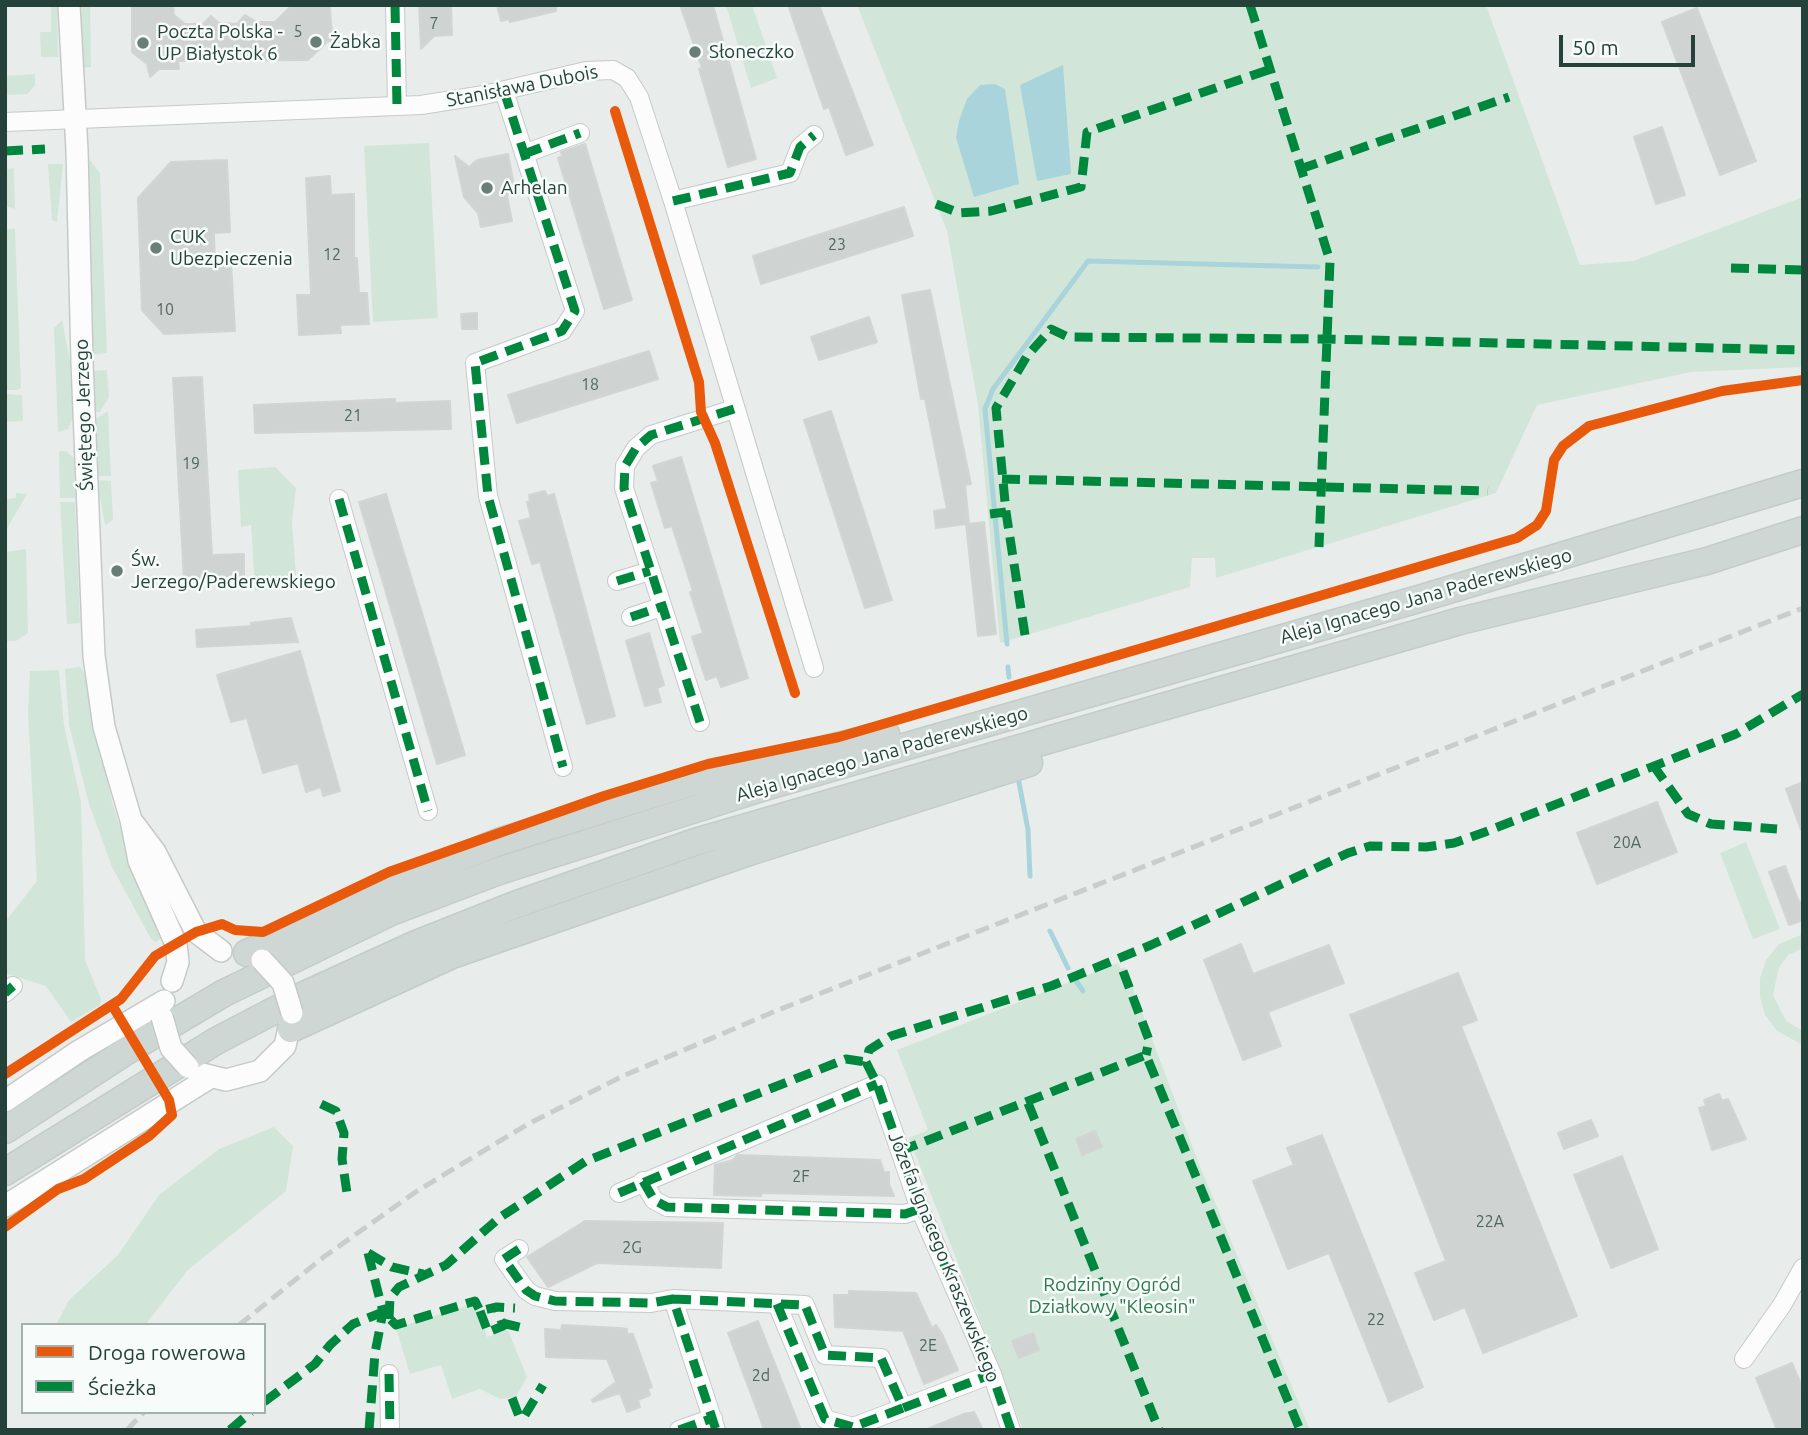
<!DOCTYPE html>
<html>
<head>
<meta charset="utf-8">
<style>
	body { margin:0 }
	#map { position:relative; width:1808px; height:1435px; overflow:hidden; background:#e8edeb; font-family:Ubuntu,sans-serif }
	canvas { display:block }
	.frame { position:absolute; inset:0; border:7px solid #24423a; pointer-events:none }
	.legend { position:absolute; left:21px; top:1323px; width:245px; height:91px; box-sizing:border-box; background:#f7fbf9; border:2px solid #a3b1ad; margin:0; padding:9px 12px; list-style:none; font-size:21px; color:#24423a }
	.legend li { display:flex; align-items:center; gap:14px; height:35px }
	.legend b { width:35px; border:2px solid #a3b1ad }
	.scale { position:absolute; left:1559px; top:35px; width:136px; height:32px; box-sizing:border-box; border:4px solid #24423a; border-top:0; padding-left:9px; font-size:21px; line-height:24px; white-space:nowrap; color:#24423a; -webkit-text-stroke:5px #f7fbf9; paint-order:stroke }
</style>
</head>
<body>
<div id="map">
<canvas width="1808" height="1435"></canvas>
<div class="frame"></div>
<ul class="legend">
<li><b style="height:9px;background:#e8590c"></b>Droga rowerowa</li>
<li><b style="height:9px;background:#00873e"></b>Ścieżka</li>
</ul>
<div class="scale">50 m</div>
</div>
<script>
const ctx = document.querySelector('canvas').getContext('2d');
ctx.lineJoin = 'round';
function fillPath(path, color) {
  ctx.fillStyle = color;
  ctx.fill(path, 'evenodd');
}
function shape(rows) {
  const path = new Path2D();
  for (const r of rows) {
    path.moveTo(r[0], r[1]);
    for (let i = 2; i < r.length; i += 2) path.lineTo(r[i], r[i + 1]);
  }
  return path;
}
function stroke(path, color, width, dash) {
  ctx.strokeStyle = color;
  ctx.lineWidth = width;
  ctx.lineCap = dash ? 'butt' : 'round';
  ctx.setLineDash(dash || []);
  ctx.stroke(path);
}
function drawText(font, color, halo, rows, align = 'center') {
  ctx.font = font + ' Ubuntu,sans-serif';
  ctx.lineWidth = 5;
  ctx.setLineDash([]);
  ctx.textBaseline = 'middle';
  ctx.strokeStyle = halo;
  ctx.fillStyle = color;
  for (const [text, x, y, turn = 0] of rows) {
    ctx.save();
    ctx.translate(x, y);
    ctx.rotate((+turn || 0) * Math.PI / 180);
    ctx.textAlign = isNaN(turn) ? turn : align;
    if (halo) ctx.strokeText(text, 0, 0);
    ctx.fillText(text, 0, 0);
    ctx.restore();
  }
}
fillPath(shape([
	[51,5,57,5,58,57,41,57,40,32,51,32],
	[82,5,90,5,91,67,82,68,80,21],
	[726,5,752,5,777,78,751,88],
	[857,5,1486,5,1580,265,1633,261,1803,197,1803,367,1691,372,1537,405,1496,493,1216,578,1215,558,1192,558,1190,587,1000,643,978,405,947,231],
	[35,74,35,86,27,94,5,95,5,76],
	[429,143,438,318,373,322,364,146],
	[89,159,100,173,107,353,90,355],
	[48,164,63,164,57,222,52,220],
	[14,168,15,209,5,206,5,169],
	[5,229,15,229,21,388,17,390,5,390],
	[62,320,70,362,73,417,68,429,58,432,54,328],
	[107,370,109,397,100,412,93,412,93,371],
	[5,394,22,395,23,421,5,422],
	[108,411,111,476,96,476,94,420],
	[59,451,66,451,74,458,75,498,60,498],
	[275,467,296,488,292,522,297,588,255,591,251,525,241,527,238,470],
	[97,480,111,481,113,520,105,525],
	[16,493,27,494,5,532,5,499,16,498],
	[60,502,75,502,80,623,67,624],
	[26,549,28,633,16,641,5,641,5,552],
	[80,667,86,675,112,802,131,862,164,936,156,942,151,939,112,867,89,804,69,725,65,669],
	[59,670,64,725,81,802,85,960,101,999,100,1005,71,1022,46,986,5,973,5,922,37,881,28,712,30,671],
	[1746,842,1780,929,1753,939,1720,853],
	[1803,934,1803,948,1788,955,1779,967,1773,995,1786,1021,1803,1031,1803,1045,1777,1031,1765,1015,1760,997,1760,978,1766,960,1779,944],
	[1118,963,1121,969,1125,967,1199,1164,1310,1430,1023,1430,909,1138,928,1130,897,1050],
	[274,1127,293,1146,286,1191,188,1270,145,1325,56,1325,69,1300,118,1255,159,1195,219,1149],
	[476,1303,487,1337,508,1330,527,1377,516,1397,500,1399,480,1389,452,1399,441,1365,410,1374,396,1328]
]), '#d1e6d8');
fillPath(shape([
	[1063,65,1071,174,1037,181,1020,85],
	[995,84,1005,89,1019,184,974,197,956,137,959,121,967,99,980,85]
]), '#a9d4db');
stroke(shape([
	[1007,644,985,409,993,389,1088,261,1318,267],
	[1008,667,1009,677],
	[1018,777,1028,830,1030,876],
	[1050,931,1068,968],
	[1076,981,1083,991]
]), '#a9d4db', 5);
const building = shape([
	[132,5,173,5,174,15,185,24,203,24,211,16,219,23,237,24,245,15,257,22,275,22,292,5,330,5,331,26,339,42,328,41,308,60,178,61,179,69,159,69,150,77,147,64,132,52,132,5],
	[419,5,451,5,452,35,434,36,421,49,419,5],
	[497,5,556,5,556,11,510,22,509,19,501,21,497,5],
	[680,5,713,5,756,159,728,167,699,69,702,68,680,5],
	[788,5,819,5,873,145,846,155,829,107,824,109,788,5],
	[1697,8,1756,161,1720,175,1662,22,1697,8],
	[1662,127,1685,195,1656,204,1634,137,1662,127],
	[585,144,632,300,604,309,558,158,562,156,561,152,585,144],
	[508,154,514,185,507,196,512,221,481,227,478,213,464,197,455,156,469,167,477,160,508,154],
	[227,160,230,232,214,233,215,264,231,263,235,331,164,334,142,310,138,198,171,162,227,160],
	[330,176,331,195,354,194,354,258,357,258,359,293,367,293,369,324,340,325,341,333,299,335,297,295,311,295,306,178,330,176],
	[904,207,913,236,761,284,753,256,904,207],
	[930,290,971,484,965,485,969,524,984,522,996,634,978,636,966,524,936,528,934,511,947,509,925,399,921,399,902,295,930,290],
	[477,313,477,329,462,329,461,314,477,313],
	[869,317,877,342,819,360,811,337,869,317],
	[649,351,658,379,517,423,508,395,649,351],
	[202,377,212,555,244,554,244,579,184,581,173,378,202,377],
	[395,399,395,403,450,401,451,429,255,433,254,405,395,399],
	[831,411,892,600,865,608,804,420,831,411],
	[681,457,748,678,721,687,717,676,706,680,692,637,703,633,690,592,693,591,672,526,665,528,651,483,658,481,653,466,681,457],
	[545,491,547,496,554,494,615,716,587,724,540,562,532,564,519,521,531,518,527,502,530,501,529,495,545,491],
	[386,494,465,755,437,764,359,502,386,494],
	[291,618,298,642,197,647,196,630,251,626,251,623,291,618],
	[649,633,664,685,657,688,661,702,645,706,626,641,649,633],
	[300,651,340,791,323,796,321,787,306,792,298,763,263,773,247,718,231,722,217,675,300,651],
	[1803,782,1803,829,1801,830,1786,789,1803,782],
	[1657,802,1677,852,1597,884,1577,833,1657,802],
	[1785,866,1799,902,1803,901,1803,920,1789,925,1769,872,1785,866],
	[1241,944,1253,974,1329,945,1344,983,1268,1012,1281,1046,1243,1060,1204,960,1241,944],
	[1458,973,1477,1020,1461,1026,1577,1316,1483,1353,1465,1307,1434,1320,1415,1273,1446,1261,1350,1015,1458,973],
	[1719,1094,1722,1101,1728,1099,1746,1139,1712,1150,1699,1108,1706,1106,1704,1100,1719,1094],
	[1591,1120,1598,1136,1564,1149,1558,1133,1591,1120],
	[1095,1131,1102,1147,1082,1155,1076,1139,1095,1131],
	[1322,1135,1423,1387,1389,1402,1329,1253,1288,1269,1253,1181,1294,1165,1287,1148,1322,1135],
	[737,1155,880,1160,884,1172,889,1172,889,1184,894,1196,762,1193,761,1196,714,1195,715,1165,733,1160,737,1155],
	[1622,1156,1658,1249,1611,1268,1574,1175,1622,1156],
	[585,1221,723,1223,721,1268,597,1263,548,1287,527,1257,585,1221],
	[849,1291,916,1293,932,1328,936,1325,942,1334,958,1370,924,1384,903,1331,835,1327,834,1295,849,1295,849,1291],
	[758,1321,783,1384,801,1430,764,1430,757,1410,728,1333,758,1321],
	[562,1325,619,1328,627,1329,627,1334,633,1334,652,1387,648,1389,650,1395,638,1400,640,1407,627,1412,620,1393,593,1402,592,1400,616,1382,607,1359,546,1357,545,1329,561,1330,562,1325],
	[1033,1333,1039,1350,1019,1358,1012,1341,1033,1333],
	[1792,1363,1803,1389,1803,1430,1777,1430,1756,1378,1792,1363],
	[974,1412,983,1430,925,1430,964,1414,974,1412]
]);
fillPath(building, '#cfd4d2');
stroke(building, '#d1d6d4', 2);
const minor = shape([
	[395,5,397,106],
	[504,91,575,311,562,331,475,363,488,496,563,767],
	[5,122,421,105,484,95,586,71,613,70,627,78,639,97,673,201,814,668],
	[524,154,580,133],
	[673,201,790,173,800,147,814,135],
	[339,499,428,811],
	[617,581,650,571],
	[631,617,661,607],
	[700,722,624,488,625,466,636,448,651,435,734,409],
	[5,993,13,986],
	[643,1181,654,1200,667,1207,905,1214,920,1209],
	[619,1193,877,1084,920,1209,992,1374,1011,1430],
	[519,1249,504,1259,526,1290,535,1296,555,1301,651,1303,673,1299,716,1430],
	[673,1299,805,1305,825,1355,881,1358,903,1408,992,1374],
	[777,1304,825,1419,853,1427,903,1408],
	[1744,1359,1782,1305,1803,1268],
	[389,1374,390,1430],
	[679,1430,713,1418]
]);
const tertiary = shape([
	[69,5,77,150,82,362,94,656,104,727,131,820,139,861,176,944,178,962,172,981],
	[134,824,155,852,196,932,221,951],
	[198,1073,226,1080,260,1071,285,1046,292,1015],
	[5,1101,79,1051,164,1001],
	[5,1206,209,1078]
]);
const primary = shape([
	[247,953,410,878,501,841,686,784,886,734],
	[291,1029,452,955,749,852,1029,763],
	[5,1130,125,1052,224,993,391,912,499,871,768,786,1422,598,1803,483],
	[5,1172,216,1041,304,995,416,944,517,904,695,842,1460,621,1707,561,1803,530]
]);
stroke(minor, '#c5cac8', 20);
stroke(tertiary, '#c5cac8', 24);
stroke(primary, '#c3ccc9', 29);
stroke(minor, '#fcfcfc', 18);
stroke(tertiary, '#fcfcfc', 21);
stroke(primary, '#cfd7d5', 26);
stroke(shape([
	[239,1325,325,1256,417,1191,528,1124,623,1076,778,1010,1803,608],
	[127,1430,144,1412]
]), '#c9cdcc', 5, [14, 7]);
const tertiaryBridge = shape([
	[262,960,283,983,292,1013],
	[162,1017,171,1048,188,1067]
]);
stroke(tertiaryBridge, '#c5cac8', 24, []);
stroke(tertiaryBridge, '#fcfcfc', 21);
stroke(shape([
	[395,5,397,106],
	[1250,5,1330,261,1319,547],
	[504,91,575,311,562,331,475,363,488,496,563,767],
	[5,151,45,149],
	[524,154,580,133],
	[1300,169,1509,97],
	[673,201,790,173,800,147,814,135],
	[936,204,959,213,991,211,1081,187,1087,132,1268,70],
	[1731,268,1803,270],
	[1002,479,1488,491],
	[339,499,428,811],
	[990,514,1006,512],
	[617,581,650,571],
	[631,617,661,607],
	[1025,635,1006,512,996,408,1027,356,1051,329,1068,337,1326,339,1803,350],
	[700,722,624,488,625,466,636,448,651,435,734,409],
	[1653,765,1688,814,1711,824,1777,829],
	[1123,971,1149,1040,1146,1055],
	[5,993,13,986],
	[1028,1103,1159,1430],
	[321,1104,336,1111,344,1133,342,1159,347,1193],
	[900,1151,1146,1055,1300,1430],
	[643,1181,654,1200,667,1207,905,1214,920,1209],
	[619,1193,877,1084],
	[519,1249,504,1259,526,1290,535,1296,555,1301,651,1303,673,1299,716,1430],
	[368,1253,383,1312,375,1353,369,1430],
	[368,1253,392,1267,423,1274],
	[673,1299,805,1305,825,1355,881,1358,903,1408,992,1374],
	[777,1304,825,1419,853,1427,903,1408],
	[480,1311,488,1332,503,1326,497,1307],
	[389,1319,390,1298,399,1287,446,1265,499,1218,586,1161,846,1059,866,1062],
	[502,1323,523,1328],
	[389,1374,390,1430],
	[512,1398,519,1416],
	[264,1402,315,1364,330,1345,353,1324,383,1312,396,1325,475,1301,480,1311,497,1307,515,1308],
	[525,1415,543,1385],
	[230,1430,251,1412],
	[679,1430,713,1418],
	[1011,1430,992,1374,920,1209,877,1084,866,1062,869,1050,891,1036,1051,986,1151,945,1348,853,1370,846,1426,847,1454,843,1485,832,1736,734,1803,694]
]), '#00873e', 9, [18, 9]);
stroke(shape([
	[615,111,699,382,701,412,715,443,795,693],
	[5,1074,121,999,155,956,196,932,222,924,235,930,263,932,389,872,604,796,708,764,839,737,1517,538,1537,525,1546,511,1554,460,1563,446,1589,426,1722,391,1803,380],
	[5,1227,58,1189,84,1179,149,1136,172,1115,169,1100,112,1005]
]), '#e8590c', 10);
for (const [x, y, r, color] of [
	[316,42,7,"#697e78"],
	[143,43,7,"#697e78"],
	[695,52,7,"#697e78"],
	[487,188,7,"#697e78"],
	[156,248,7,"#697e78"],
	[117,571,7,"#697e78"]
]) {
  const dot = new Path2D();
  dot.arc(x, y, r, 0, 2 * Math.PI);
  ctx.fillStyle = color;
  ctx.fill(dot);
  stroke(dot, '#f7fbf9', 2.5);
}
drawText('16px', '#506761', null, [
	["7",434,24],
	["5",298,32],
	["23",837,245],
	["12",332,255],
	["10",165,310],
	["18",590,385],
	["21",353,416],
	["19",191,464],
	["20A",1627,843],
	["2F",801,1177],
	["22A",1490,1222],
	["2G",632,1248],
	["22",1376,1320],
	["2E",928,1346],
	["2d",761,1376]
]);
drawText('19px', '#24423a', '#f7fbf9', [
	["Poczta Polska -",157,32],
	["UP Białystok 6",157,54],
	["Żabka",330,42],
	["Słoneczko",709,52],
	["Arhelan",501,188],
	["CUK",170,237],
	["Ubezpieczenia",170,259],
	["Św.",131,560],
	["Jerzego/Paderewskiego",131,582]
], 'left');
drawText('19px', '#24423a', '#f7fbf9', [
	["Stanisława Dubois",522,86,-11],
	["Świętego Jerzego",84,415,-92],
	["Aleja Ignacego Jana Paderewskiego",1426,596,-16],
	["Aleja Ignacego Jana Paderewskiego",882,754,-16],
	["Józefa Ignacego Kraszewskiego",944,1257,68]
]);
drawText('19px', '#2d7a4b', '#f7fbf9', [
	["Rodzinny Ogród",1112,1285],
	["Działkowy \"Kleosin\"",1112,1307]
]);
</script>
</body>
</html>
